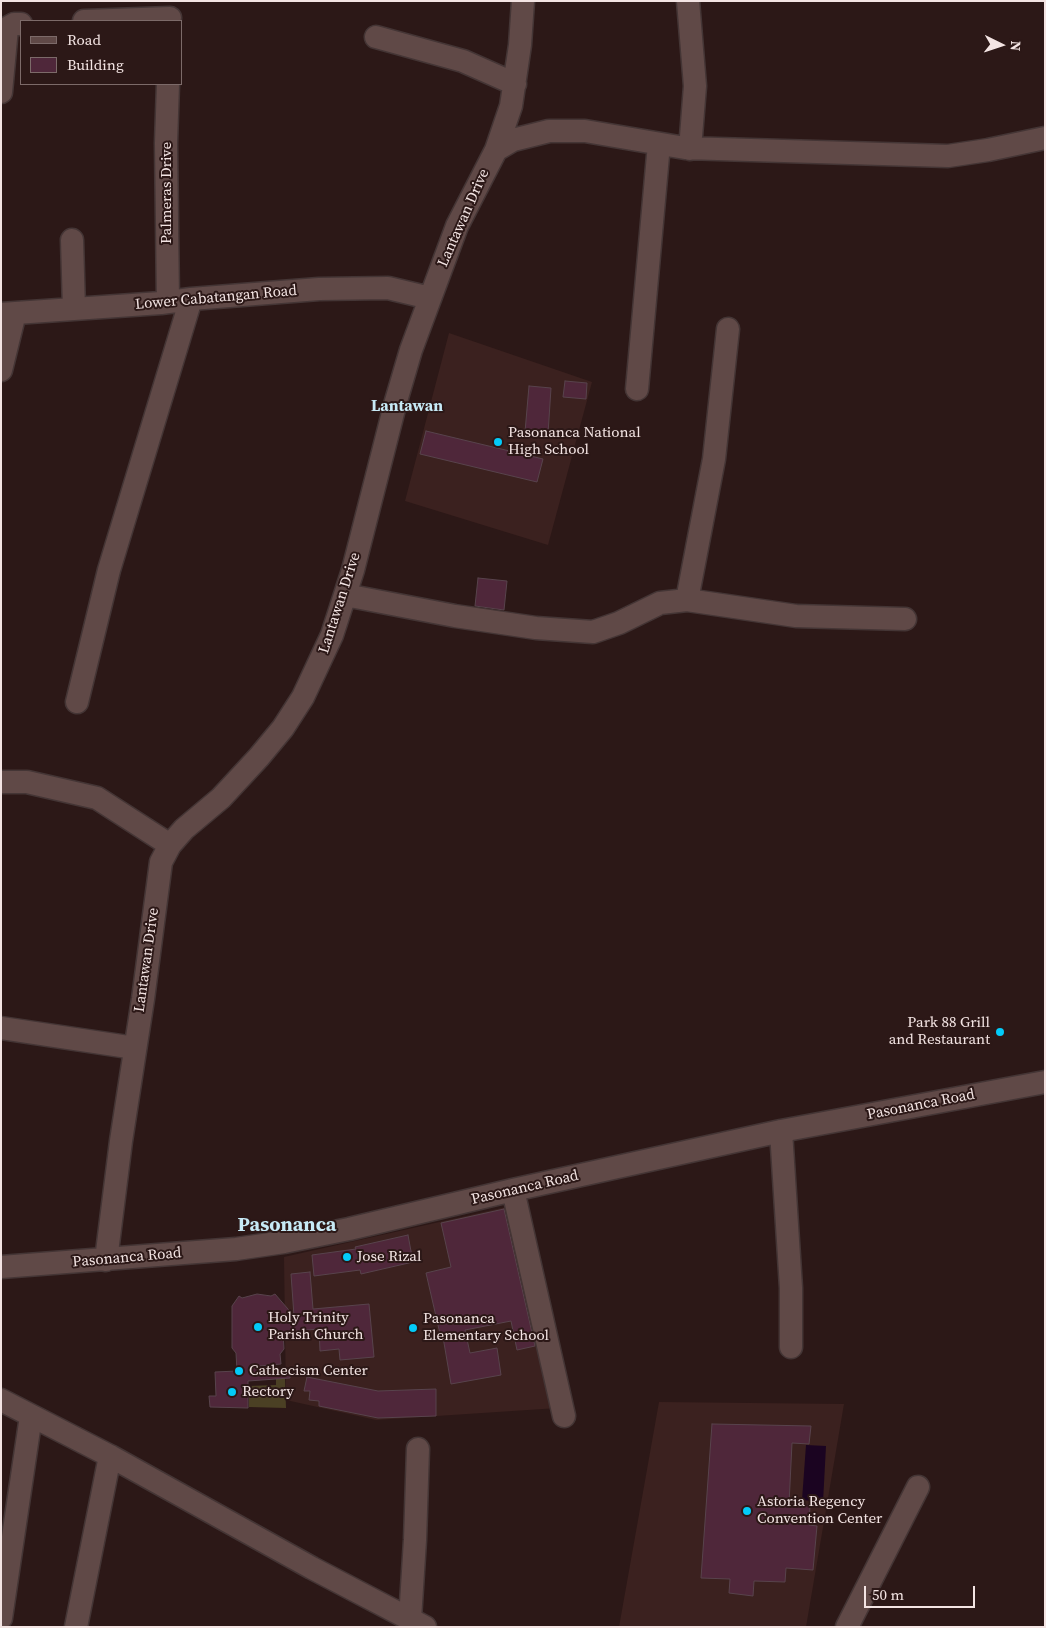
<!DOCTYPE html>
<html>
<head>
<meta charset="utf-8">
<style>
	body { margin:0 }
	#map { position:relative; width:1046px; height:1628px; overflow:hidden; background:#2c1817; font-family:"Source Serif 4",serif }
	canvas { display:block }
	.frame { position:absolute; inset:0; border:2px solid #f3e4e3; pointer-events:none }
	.legend { position:absolute; left:20px; top:20px; width:162px; height:65px; box-sizing:border-box; background:#2c1817; border:1px solid #7c6a69; margin:0; padding:6px 9px; list-style:none; font-size:15px; color:#f3e4e3 }
	.legend li { display:flex; align-items:center; gap:10px; height:25px }
	.legend b { width:25px; border:1px solid #7c6a69 }
	.north { position:absolute; left:976px; top:20px; width:50px; height:50px; -webkit-text-stroke:4px #2c1817; paint-order:stroke; rotate:94deg; font-size:14px; font-weight:700; line-height:20px; text-align:center; color:#f3e4e3 }
	.north::after { content:''; display:block; margin:auto; width:18px; height:22px; background:#f3e4e3; clip-path:polygon(50% 0,100% 100%,50% 72%,0 100%) }
	.scale { position:absolute; left:864px; top:1586px; width:111px; height:22px; box-sizing:border-box; border:2px solid #f3e4e3; border-top:0; padding-left:6px; font-size:15px; line-height:18px; white-space:nowrap; color:#f3e4e3; -webkit-text-stroke:4px #2c1817; paint-order:stroke }
</style>
</head>
<body>
<div id="map">
<canvas width="1046" height="1628"></canvas>
<div class="frame"></div>
<ul class="legend">
<li><b style="height:6px;background:#604947"></b>Road</li>
<li><b style="height:14px;background:#4f273a"></b>Building</li>
</ul>
<div class="north">N</div>
<div class="scale">50 m</div>
</div>
<script>
const ctx = document.querySelector('canvas').getContext('2d');
ctx.lineJoin = 'round';
function fillPath(path, color) {
  ctx.fillStyle = color;
  ctx.fill(path, 'evenodd');
}
function shape(rows) {
  const path = new Path2D();
  for (const r of rows) {
    path.moveTo(r[0], r[1]);
    for (let i = 2; i < r.length; i += 2) path.lineTo(r[i], r[i + 1]);
  }
  return path;
}
function stroke(path, color, width, dash) {
  ctx.strokeStyle = color;
  ctx.lineWidth = width;
  ctx.lineCap = dash ? 'butt' : 'round';
  ctx.setLineDash(dash || []);
  ctx.stroke(path);
}
function drawText(font, color, halo, rows, align = 'center') {
  ctx.font = font + ' "Source Serif 4",serif';
  ctx.lineWidth = 4;
  ctx.setLineDash([]);
  ctx.textBaseline = 'middle';
  ctx.strokeStyle = halo;
  ctx.fillStyle = color;
  for (const [text, x, y, turn = 0] of rows) {
    ctx.save();
    ctx.translate(x, y);
    ctx.rotate((+turn || 0) * Math.PI / 180);
    ctx.textAlign = isNaN(turn) ? turn : align;
    if (halo) ctx.strokeText(text, 0, 0);
    ctx.fillText(text, 0, 0);
    ctx.restore();
  }
}
fillPath(shape([
	[449,333,592,382,548,545,405,501],
	[515,1205,558,1408,376,1420,286,1400,284,1257],
	[659,1402,844,1404,806,1627,619,1627]
]), '#3b211f');
fillPath(shape([
	[276,1379,285,1379,286,1408,249,1407,249,1386,276,1385]
]), '#4b4024');
fillPath(shape([
	[806,1445,826,1446,823,1502,802,1500]
]), '#1b0421');
const building = shape([
	[565,381,587,383,586,399,563,397,565,381],
	[529,386,551,388,548,434,525,432,529,386],
	[426,431,543,459,537,482,420,454,426,431],
	[478,578,507,581,504,610,475,606,478,578],
	[504,1209,535,1346,517,1350,511,1321,465,1330,470,1353,497,1348,501,1375,451,1384,443,1337,441,1338,426,1273,451,1267,441,1223,504,1209],
	[408,1235,413,1262,361,1274,360,1270,314,1276,312,1255,356,1249,355,1247,408,1235],
	[310,1272,313,1309,369,1304,374,1357,340,1360,339,1349,320,1351,319,1329,283,1332,284,1349,280,1354,281,1364,259,1366,259,1368,290,1374,290,1378,248,1381,248,1408,210,1407,209,1396,216,1396,215,1372,237,1371,236,1353,232,1348,232,1306,239,1296,242,1298,257,1294,271,1296,275,1294,294,1316,291,1274,310,1272],
	[307,1377,378,1391,436,1389,436,1416,378,1418,319,1406,319,1401,309,1400,310,1391,304,1391,307,1377],
	[712,1424,811,1426,809,1444,792,1443,789,1504,810,1505,809,1525,817,1526,813,1570,786,1568,785,1582,754,1581,753,1596,729,1593,730,1579,701,1578,712,1424]
]);
fillPath(building, '#4f273a');
stroke(building, '#58434c', 1);
const minor = shape([
	[688,1,695,86,690,149],
	[84,21,170,18],
	[376,37,463,61,515,84],
	[168,84,166,143,168,302],
	[1,92,7,28,14,24,21,24],
	[496,150,513,140,549,131,585,131,685,148,948,156,988,150,1045,138],
	[72,240,74,309],
	[1,314,161,303,191,299,319,289,388,288,430,298],
	[1,370,15,313],
	[637,389,659,144],
	[345,595,455,616,536,628,593,632,619,623,660,603,687,600,796,616,905,619],
	[687,600,714,459,728,329],
	[77,702,109,570,191,299],
	[1,782,27,782,97,798,170,845],
	[1,1028,135,1048],
	[781,1131,791,1288,791,1347],
	[513,1190,564,1416],
	[106,1260,121,1141,143,999,161,862,170,845,184,829,221,798,259,757,283,728,303,697,332,635,353,570,396,401,411,350,457,226,496,150,511,106,520,45,523,1],
	[1,1267,236,1249,284,1242,349,1229,513,1190,781,1131,1045,1082],
	[1,1400,110,1456,312,1568,425,1627],
	[1,1618,31,1416],
	[410,1619,415,1540,418,1449],
	[76,1627,110,1456],
	[847,1627,918,1487]
]);
stroke(minor, '#443535', 25);
stroke(minor, '#604947', 22);
for (const [x, y, r, color] of [
	[498,442,5,"#03cbf9"],
	[1000,1032,5,"#03cbf9"],
	[347,1257,5,"#03cbf9"],
	[258,1327,5,"#03cbf9"],
	[413,1328,5,"#03cbf9"],
	[239,1371,5,"#03cbf9"],
	[232,1392,5,"#03cbf9"],
	[747,1511,5,"#03cbf9"]
]) {
  const dot = new Path2D();
  dot.arc(x, y, r, 0, 2 * Math.PI);
  ctx.fillStyle = color;
  ctx.fill(dot);
  stroke(dot, '#2c1817', 2);
}
drawText('15px', '#f3e4e3', '#2c1817', [
	["Palmeras Drive",167,193,-90],
	["Lantawan Drive",464,218,-66],
	["Lower Cabatangan Road",216,298,-5],
	["Lantawan Drive",340,603,-72],
	["Lantawan Drive",147,960,-82],
	["Pasonanca Road",921,1105,-11],
	["Pasonanca Road",525,1188,-13],
	["Pasonanca Road",127,1258,-5]
]);
drawText('15px', '#f3e4e3', '#2c1817', [
	["Pasonanca National",508,433],
	["High School",508,450],
	["Park 88 Grill",990,1023,"right"],
	["and Restaurant",990,1040,"right"],
	["Jose Rizal",357,1257],
	["Holy Trinity",268,1318],
	["Parish Church",268,1335],
	["Pasonanca",423,1319],
	["Elementary School",423,1336],
	["Cathecism Center",249,1371],
	["Rectory",242,1392],
	["Astoria Regency",757,1502],
	["Convention Center",757,1519]
], 'left');
drawText('bold 16px', '#c7eaf6', '#2c1817', [
	["Lantawan",407,407]
]);
drawText('bold 20px', '#c7eaf6', '#2c1817', [
	["Pasonanca",287,1226]
]);
</script>
</body>
</html>
